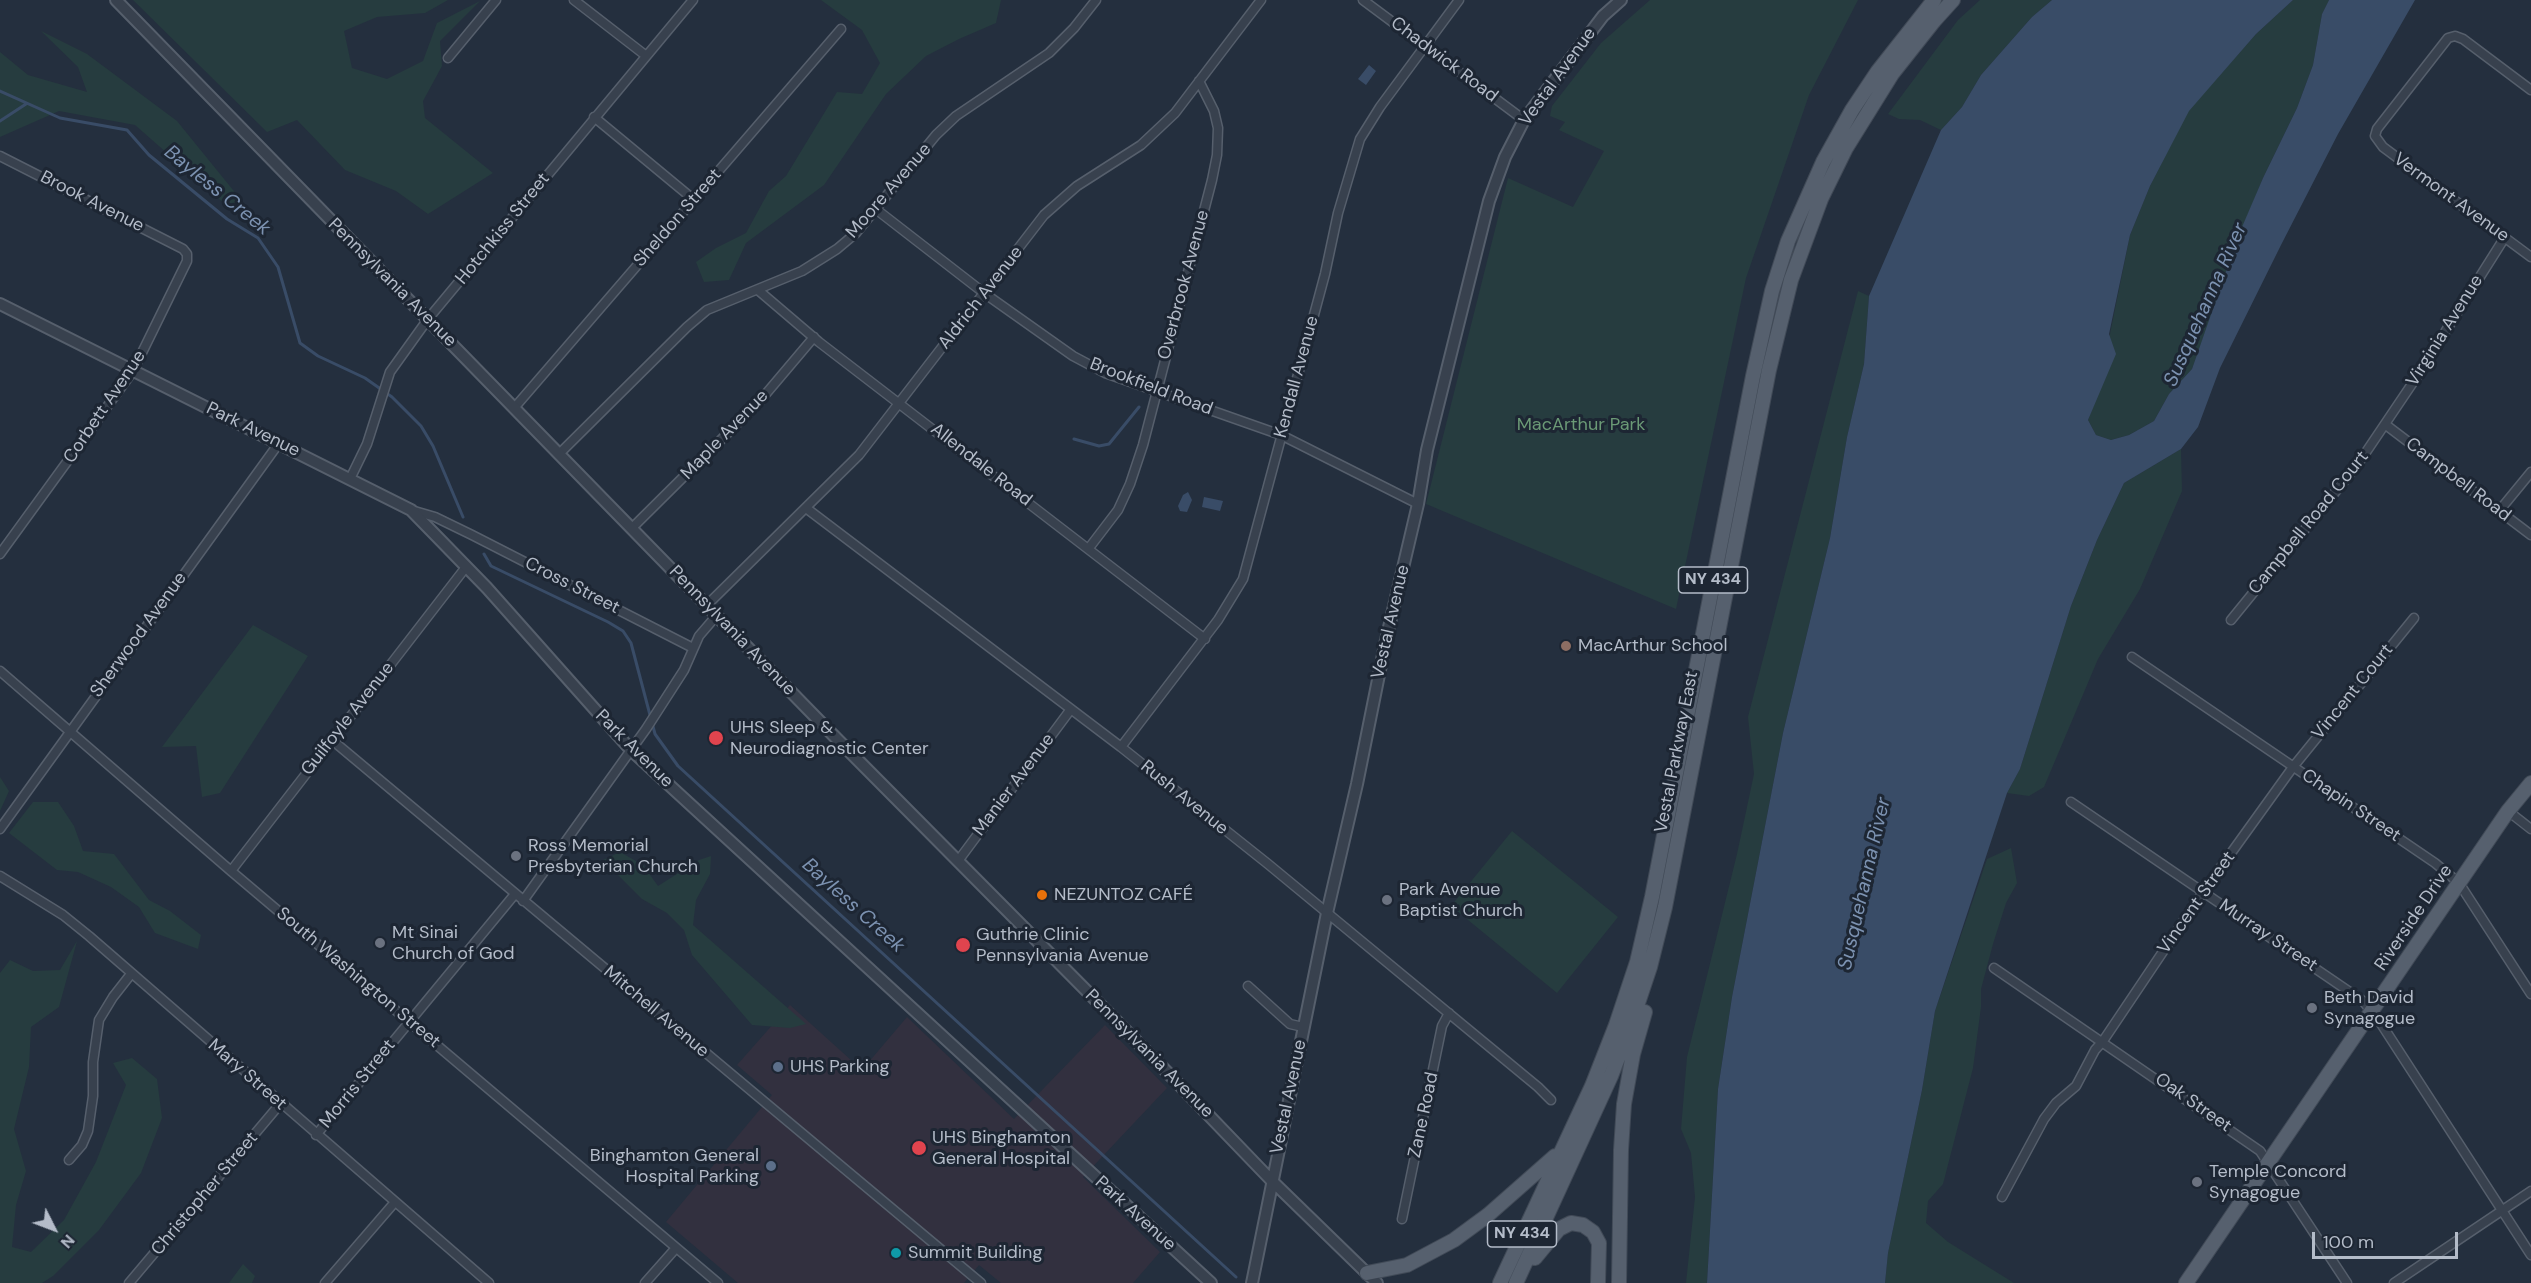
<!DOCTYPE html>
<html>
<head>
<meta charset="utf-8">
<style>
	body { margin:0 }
	#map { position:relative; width:2531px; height:1283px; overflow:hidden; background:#242f3e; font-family:"DM Sans",sans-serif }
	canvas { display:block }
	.north { position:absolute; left:24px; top:1199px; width:60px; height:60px; -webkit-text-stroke:4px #1d2633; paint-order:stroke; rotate:132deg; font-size:16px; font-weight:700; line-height:24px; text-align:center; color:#b4bcc9 }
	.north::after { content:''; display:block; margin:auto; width:21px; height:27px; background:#b4bcc9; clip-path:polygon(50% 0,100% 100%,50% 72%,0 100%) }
	.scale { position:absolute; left:2312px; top:1232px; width:146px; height:27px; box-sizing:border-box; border:3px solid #b4bcc9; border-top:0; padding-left:8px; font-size:18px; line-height:21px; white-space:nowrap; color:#b4bcc9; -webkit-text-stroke:4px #1d2633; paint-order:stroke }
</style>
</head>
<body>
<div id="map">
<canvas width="2531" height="1283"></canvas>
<div class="north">N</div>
<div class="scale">100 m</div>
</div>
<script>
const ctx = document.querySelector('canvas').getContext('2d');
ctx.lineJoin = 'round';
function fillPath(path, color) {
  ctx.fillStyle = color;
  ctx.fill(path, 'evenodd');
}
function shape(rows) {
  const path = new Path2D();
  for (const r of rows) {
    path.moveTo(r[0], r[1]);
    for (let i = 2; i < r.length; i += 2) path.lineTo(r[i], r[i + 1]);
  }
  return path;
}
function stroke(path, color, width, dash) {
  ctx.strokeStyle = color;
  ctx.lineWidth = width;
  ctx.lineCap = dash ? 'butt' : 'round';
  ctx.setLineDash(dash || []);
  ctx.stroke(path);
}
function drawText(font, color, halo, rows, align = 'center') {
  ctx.font = font + ' "DM Sans",sans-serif';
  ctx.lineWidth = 6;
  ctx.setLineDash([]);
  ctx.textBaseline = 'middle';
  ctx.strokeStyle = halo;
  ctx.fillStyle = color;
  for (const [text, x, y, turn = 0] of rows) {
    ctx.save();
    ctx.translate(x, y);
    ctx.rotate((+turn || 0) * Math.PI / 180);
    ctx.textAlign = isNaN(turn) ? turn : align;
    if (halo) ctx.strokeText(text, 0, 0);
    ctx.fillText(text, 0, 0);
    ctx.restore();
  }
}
fillPath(shape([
	[790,1005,862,1070,907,1017,1014,1119,1105,1025,1167,1088,1083,1177,1160,1252,1133,1283,1001,1283,979,1265,964,1283,738,1283,666,1222,772,1095,737,1065]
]), '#32303f');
fillPath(shape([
	[133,0,448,0,425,13,377,17,344,31,352,68,387,79,423,61,437,23,480,1,440,41,442,66,423,101,425,118,493,173,428,214,396,191,345,170,297,120,267,132],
	[821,0,1001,0,996,23,959,39,926,56,886,94,824,185,746,243,729,280,704,282,696,262,716,248,746,233,769,191,786,176,837,92,862,94,880,63,862,30],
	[1650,0,1858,0,1809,95,1746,278,1676,609,1426,504,1508,178,1573,207,1604,151,1559,130,1565,122,1550,116,1552,106,1601,43],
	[1980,0,2052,0,2032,17,1981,75,1962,107,1941,130,1920,120,1899,119,1888,114,1958,20],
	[2293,0,2329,0,2322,14,2313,65,2297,108,2263,178,2240,234,2192,369,2169,394,2154,421,2129,435,2111,440,2096,435,2088,420,2098,393,2130,235,2150,186,2188,111,2256,34],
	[41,31,87,54,177,121,259,222,226,205,135,125,59,111,0,137,0,52,28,75,87,92,78,67],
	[1858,291,1869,296,1864,364,1847,437,1830,538,1783,733,1732,997,1718,1089,1707,1283,1686,1283,1695,1197,1691,1153,1681,1129,1687,1057,1737,854,1754,774,1748,717],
	[2181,449,2182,491,2140,589,2098,659,2044,787,2029,796,2007,793,2020,769,2071,606,2097,540,2124,483],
	[253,625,308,656,220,793,202,797,196,746,162,747],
	[0,777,9,791,0,811],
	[33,802,58,802,74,826,83,851,114,854,149,900,170,911,201,935,198,949,155,933,139,907,111,887,78,872,57,870,9,833],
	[1512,831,1618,917,1557,993,1451,906],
	[2011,848,2017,883,2006,903,1993,944,1981,989,1981,1007,1973,1068,1943,1184,1928,1201,1926,1223,1948,1242,2014,1283,1885,1283,1888,1253,1922,1090,1935,1011,1987,859],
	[620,852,643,865,658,886,699,860,711,856,710,874,696,900,693,925,806,1024,790,1028,752,1025,692,955,684,930,667,913,642,899,603,860],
	[77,941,59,1007,31,1027,29,1067,14,1129,26,1171,16,1205,12,1247,31,1252,64,1220,96,1162,126,1085,113,1063,132,1058,157,1079,162,1118,141,1173,99,1230,53,1276,42,1283,0,1283,0,973,10,960,33,971,60,970],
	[243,1264,255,1276,252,1283,229,1283]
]), '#263c3f');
fillPath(shape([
	[2052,0,2293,0,2256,34,2189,111,2150,186,2130,235,2109,334,2116,354,2088,420,2096,435,2111,440,2129,435,2154,421,2169,394,2192,369,2239,234,2263,178,2297,108,2313,65,2322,14,2329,0,2415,0,2338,134,2281,245,2220,368,2198,427,2181,449,2124,483,2097,540,2071,606,2020,769,2007,793,1935,1011,1922,1090,1888,1253,1885,1283,1707,1283,1718,1089,1732,997,1783,733,1830,538,1847,437,1864,364,1869,296,1941,130,1962,107,1981,75,2032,17],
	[1369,65,1376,71,1366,85,1358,79],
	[1188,492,1192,500,1187,512,1180,511,1178,506,1183,495],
	[1204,497,1223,501,1220,511,1202,507]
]), '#394c67');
stroke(shape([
	[0,91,60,118,127,130,149,155,227,219,258,238,278,267,300,343,318,356,365,378,392,397,421,426,433,446,463,517],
	[0,121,26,104],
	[1074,439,1099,446,1109,444,1139,407],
	[484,554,491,566,608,622,623,631,631,643,655,734,678,766,1236,1277]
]), '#394c67', 3);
const minor = shape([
	[574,0,645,55],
	[1363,0,1524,120],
	[448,58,496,0],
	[2531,90,2463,39,2455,36,2448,38,2377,129,2375,136,2383,147,2531,257],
	[594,117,693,199],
	[0,156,183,249,187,254,187,261,133,371,0,554],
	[877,210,984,293,1073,356,1105,373,1281,435,1418,504],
	[758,290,819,342,1205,639],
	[515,407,841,29],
	[2386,425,2531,535],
	[560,453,687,327,707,310,802,271,837,249,856,233,936,135,956,116,1049,53,1074,28,1096,0],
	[350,479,367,444,390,372,428,319,693,0],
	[806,508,1121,747,1268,864,1538,1087,1551,1100],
	[411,510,435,517,472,535,693,648],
	[2499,511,2531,472],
	[632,528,759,402,814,337],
	[1089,548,1118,510,1130,484,1143,445,1212,180,1217,155,1218,128,1214,111,1199,81],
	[707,605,859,455,1044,215,1077,186,1141,145,1175,113,1261,0],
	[2231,620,2358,464,2418,375,2505,237],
	[2132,657,2435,863,2459,883,2531,994],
	[0,671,231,871,718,1283],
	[332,740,981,1283],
	[1121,747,1218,620,1243,579,1325,274,1338,213,1360,139,1380,107,1459,0],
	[2071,802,2363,1001,2380,1022,2531,1255],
	[2508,811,2531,829],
	[0,829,279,443],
	[958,861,1071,709],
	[231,871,466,567],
	[0,876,63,915,89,936,489,1283],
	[523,901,646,729,684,670,699,636,717,615],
	[1994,968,2260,1151,2347,1283],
	[1248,986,1290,1024,1303,1027],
	[316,1135,515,894],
	[69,1160,82,1145,88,1131,93,1096,93,1062,99,1020,113,997,131,974],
	[2002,1197,2044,1119,2056,1103,2076,1086,2095,1050,2103,1041,2203,892,2293,767,2414,618],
	[1402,1219,1442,1026,1449,1013],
	[129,1283,280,1104],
	[325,1283,395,1202],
	[645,1283,676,1248],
	[2394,1283,2531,1191]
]);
const tertiary = shape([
	[116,0,837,739,1168,1073,1271,1180,1377,1283],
	[0,304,411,510,487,588,631,750,1211,1283],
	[1252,1283,1327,913,1357,784,1386,640,1418,504,1427,450,1489,201,1505,157,1524,120,1603,16,1621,0]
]);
const primary = shape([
	[1535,1258,1559,1229,1571,1223,1583,1225,1593,1232,1599,1243,1598,1283],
	[1367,1273,1407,1265,1454,1240,1488,1215,1555,1156],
	[1500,1283,1592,1086,1616,1025,1637,962,1652,897,1753,376,1772,291,1788,241,1823,162,1852,110,1878,71,1934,0],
	[1516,1283,1611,1076,1630,1027,1650,967,1665,907,1769,370,1791,280,1821,199,1846,148,1892,74,1934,21,1953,0],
	[1619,1283,1621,1150,1624,1104,1633,1054,1645,1012],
	[2186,1283,2508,811,2531,783]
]);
stroke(minor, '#565f6c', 11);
stroke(tertiary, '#565f6c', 14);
stroke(primary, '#414a57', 16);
stroke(minor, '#38414e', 8);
stroke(tertiary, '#38414e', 10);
stroke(primary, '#56606e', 14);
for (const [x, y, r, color] of [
	[1566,646,6,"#8d6e63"],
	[716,738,8,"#e0444e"],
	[516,856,6,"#6b7280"],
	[1042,895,6,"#e8710a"],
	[1387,900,6,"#6b7280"],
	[380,943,6,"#6b7280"],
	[963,945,8,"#e0444e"],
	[2312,1008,6,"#6b7280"],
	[778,1067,6,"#5c6f8a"],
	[919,1148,8,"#e0444e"],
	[771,1166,6,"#5c6f8a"],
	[2197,1182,6,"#6b7280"],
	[896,1253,6,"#0f9aa8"]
]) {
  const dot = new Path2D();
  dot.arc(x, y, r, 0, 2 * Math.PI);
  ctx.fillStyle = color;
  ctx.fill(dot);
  stroke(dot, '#1d2633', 2);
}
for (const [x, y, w] of [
	[1713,580,69],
	[1522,1234,69]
]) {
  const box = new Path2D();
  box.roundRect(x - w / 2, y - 13, w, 26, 4.5);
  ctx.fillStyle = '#1d2633';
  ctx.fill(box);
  stroke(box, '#b4bcc9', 1.5);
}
drawText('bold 16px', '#b4bcc9', null, [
	["NY 434",1713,580],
	["NY 434",1522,1234]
]);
drawText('18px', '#b4bcc9', '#1d2633', [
	["Chadwick Road",1444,60,37],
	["Vestal Avenue",1558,77,-54],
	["Moore Avenue",889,191,-49],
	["Vermont Avenue",2451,198,36],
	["Brook Avenue",92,202,27],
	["Sheldon Street",678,218,-49],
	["Hotchkiss Street",503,229,-51],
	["Pennsylvania Avenue",392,283,45],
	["Overbrook Avenue",1184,285,-75],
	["Aldrich Avenue",981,298,-52],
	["Virginia Avenue",2445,331,-58],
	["Kendall Avenue",1297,377,-75],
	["Brookfield Road",1151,387,21],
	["Corbett Avenue",105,407,-56],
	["Park Avenue",253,430,26],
	["Maple Avenue",725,435,-46],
	["Allendale Road",981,465,38],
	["Campbell Road",2458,480,37],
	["Campbell Road Court",2309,523,-51],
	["Cross Street",572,586,27],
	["Vestal Avenue",1391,622,-77],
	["Pennsylvania Avenue",732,631,46],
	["Sherwood Avenue",139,635,-54],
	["Vincent Court",2353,692,-51],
	["Guilfoyle Avenue",348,719,-52],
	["Park Avenue",634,749,45],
	["Vestal Parkway East",1677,752,-79],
	["Manier Avenue",1014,785,-53],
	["Rush Avenue",1184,798,39],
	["Chapin Street",2351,806,34],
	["Vincent Street",2197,903,-55],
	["Riverside Drive",2414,918,-56],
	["Murray Street",2268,936,34],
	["South Washington Street",358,978,40],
	["Mitchell Avenue",656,1012,40],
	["Pennsylvania Avenue",1149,1054,45],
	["Mary Street",247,1075,41],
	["Morris Street",358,1084,-51],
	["Vestal Avenue",1289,1097,-78],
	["Oak Street",2193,1103,35],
	["Zane Road",1424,1115,-78],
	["Christopher Street",205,1194,-50],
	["Park Avenue",1135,1214,42]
]);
drawText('18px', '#6b9a76', '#1d2633', [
	["MacArthur Park",1581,425]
]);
drawText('18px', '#b4bcc9', '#1d2633', [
	["MacArthur School",1578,646],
	["UHS Sleep &",730,728],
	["Neurodiagnostic Center",730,749],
	["Ross Memorial",528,846],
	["Presbyterian Church",528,867],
	["Park Avenue",1399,890],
	["Baptist Church",1399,911],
	["NEZUNTOZ CAFÉ",1054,895],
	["Mt Sinai",392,933],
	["Church of God",392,954],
	["Guthrie Clinic",976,935],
	["Pennsylvania Avenue",976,956],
	["Beth David",2324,998],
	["Synagogue",2324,1019],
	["UHS Parking",790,1067],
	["UHS Binghamton",932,1138],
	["General Hospital",932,1159],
	["Binghamton General",759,1156,"right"],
	["Hospital Parking",759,1177,"right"],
	["Temple Concord",2209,1172],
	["Synagogue",2209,1193],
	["Summit Building",908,1253]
], 'left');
drawText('italic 20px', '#7c92b1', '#1d2633', [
	["Bayless Creek",217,191,39],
	["Susquehanna River",2206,305,-66],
	["Susquehanna River",1865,884,-77],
	["Bayless Creek",853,906,42]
]);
</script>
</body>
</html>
